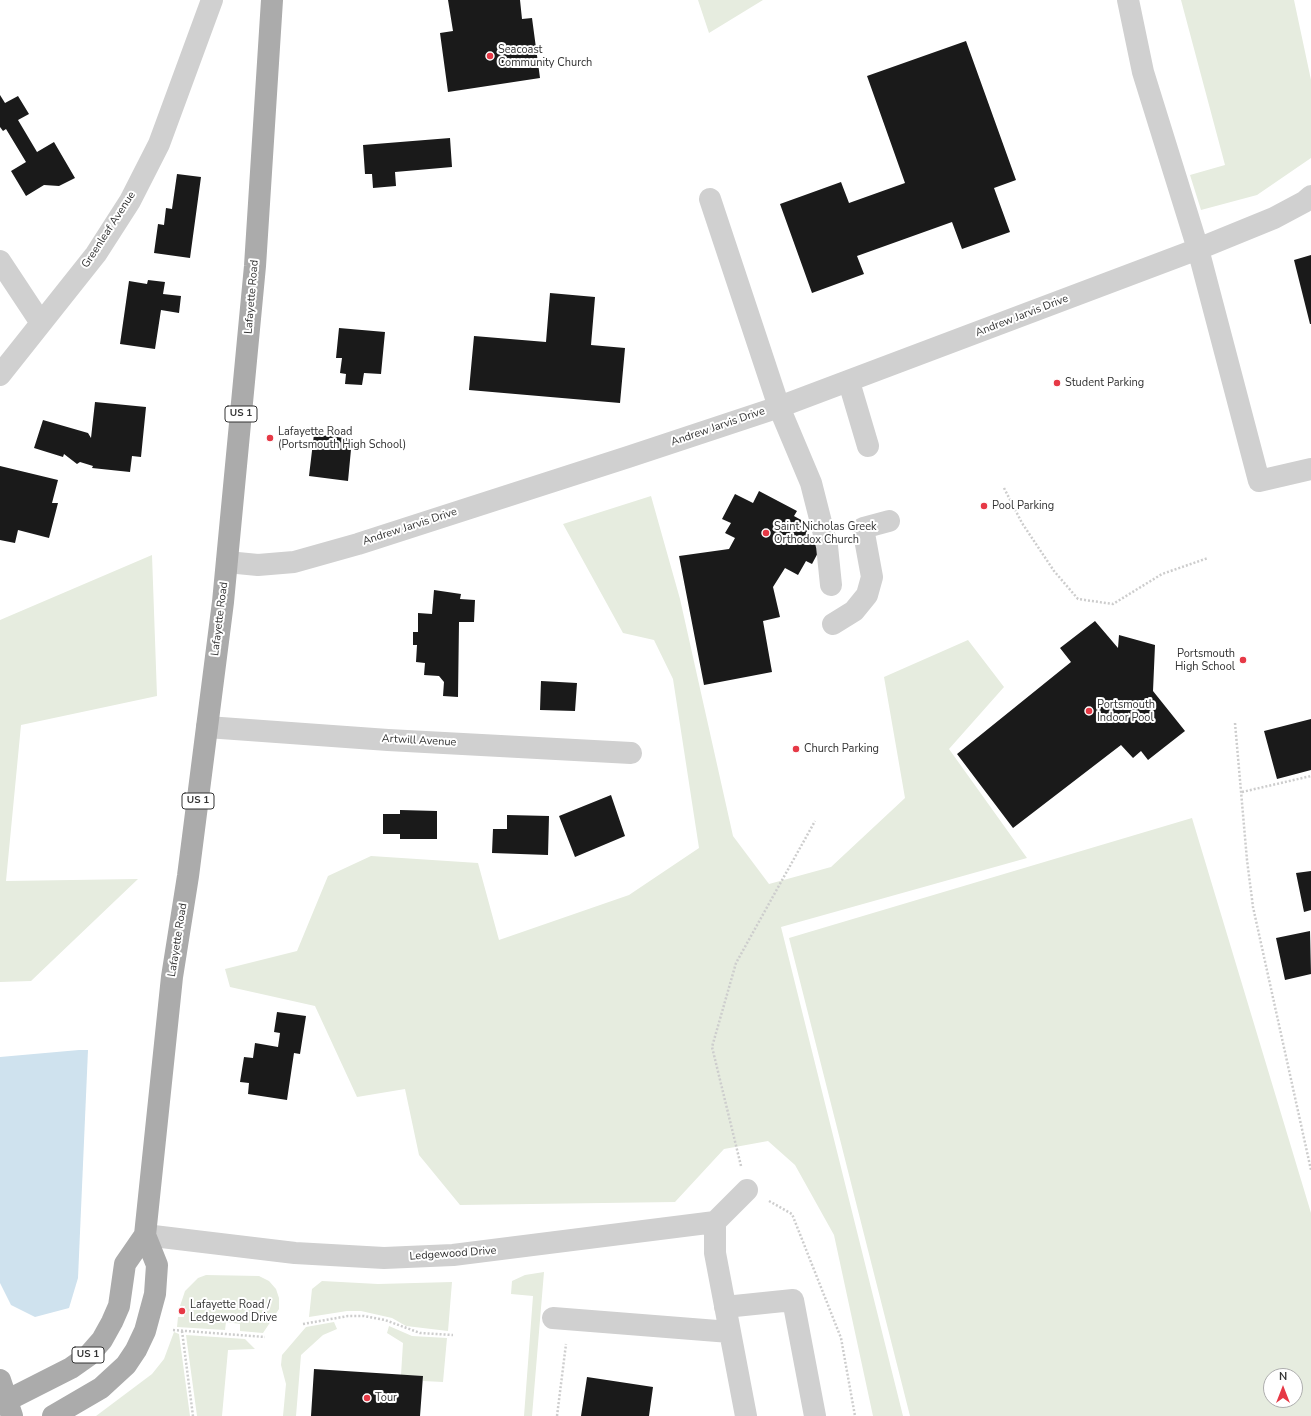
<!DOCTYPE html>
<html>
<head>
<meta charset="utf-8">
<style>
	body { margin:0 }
	#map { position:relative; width:1311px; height:1416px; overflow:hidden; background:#fff; font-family:"Nunito Sans",sans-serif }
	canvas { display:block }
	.north { position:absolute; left:1263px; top:1368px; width:40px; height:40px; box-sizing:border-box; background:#fff; border:1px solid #adadad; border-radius:50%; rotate:0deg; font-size:11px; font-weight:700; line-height:16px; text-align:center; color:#333 }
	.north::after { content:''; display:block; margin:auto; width:14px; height:18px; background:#e63946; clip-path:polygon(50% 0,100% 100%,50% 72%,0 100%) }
</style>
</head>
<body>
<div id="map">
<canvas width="1311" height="1416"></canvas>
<div class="north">N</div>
</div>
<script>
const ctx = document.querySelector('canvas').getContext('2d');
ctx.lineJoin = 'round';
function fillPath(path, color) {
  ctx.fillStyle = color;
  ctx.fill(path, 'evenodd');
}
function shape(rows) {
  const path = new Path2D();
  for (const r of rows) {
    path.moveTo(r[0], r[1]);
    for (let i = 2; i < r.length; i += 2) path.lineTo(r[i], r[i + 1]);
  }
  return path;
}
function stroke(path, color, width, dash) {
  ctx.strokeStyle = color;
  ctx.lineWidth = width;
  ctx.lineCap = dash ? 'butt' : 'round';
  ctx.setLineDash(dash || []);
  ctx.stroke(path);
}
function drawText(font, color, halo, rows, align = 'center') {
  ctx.font = font + ' "Nunito Sans",sans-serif';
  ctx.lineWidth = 4;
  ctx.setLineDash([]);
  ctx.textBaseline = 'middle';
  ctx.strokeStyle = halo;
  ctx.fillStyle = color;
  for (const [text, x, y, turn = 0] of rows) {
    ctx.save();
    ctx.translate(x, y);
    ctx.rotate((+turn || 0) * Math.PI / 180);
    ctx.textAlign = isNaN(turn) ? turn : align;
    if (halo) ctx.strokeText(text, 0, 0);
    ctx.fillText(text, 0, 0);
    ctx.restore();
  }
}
fillPath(shape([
	[698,0,763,0,709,33],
	[1181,0,1294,0,1311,80,1311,158,1257,195,1201,210,1190,175,1225,165],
	[651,496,680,599,733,836,769,884,831,867,905,798,884,677,968,640,1004,687,949,749,1027,858,781,927,903,1416,873,1416,834,1235,795,1165,768,1141,724,1149,675,1202,460,1205,419,1155,405,1089,357,1097,315,1006,230,987,225,969,297,951,328,876,371,856,478,863,499,940,629,895,699,848,673,679,654,640,623,633,563,524],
	[152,555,157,696,21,725,6,881,138,879,31,981,0,982,0,620],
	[1192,818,1311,1213,1311,1416,910,1416,789,938],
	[1271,1376,1295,1376,1295,1400,1271,1400],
	[544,1272,532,1416,524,1416,533,1296,511,1294,512,1281,525,1275],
	[206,1275,259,1276,269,1281,276,1289,279,1298,279,1309,263,1333,240,1331,240,1324,226,1322,225,1330,177,1327,178,1317,184,1317,185,1306,180,1306,185,1291,198,1278],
	[322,1281,378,1284,452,1282,448,1331,406,1326,392,1318,361,1311,347,1311,309,1317,312,1289],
	[334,1322,337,1329,323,1335,301,1355,296,1416,283,1416,286,1384,281,1365,282,1355,306,1327],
	[389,1326,412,1336,447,1338,443,1382,423,1381,423,1376,401,1375,403,1343,387,1333],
	[174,1332,179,1334,190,1416,96,1416,152,1374,164,1359],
	[186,1335,245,1339,255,1349,228,1350,222,1416,197,1416]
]), '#e6ecdf');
fillPath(shape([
	[79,1050,88,1050,78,1278,69,1308,35,1317,11,1305,0,1283,0,1057]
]), '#cfe2ee');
fillPath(shape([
	[448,0,520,0,522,19,532,18,540,78,448,92,440,33,453,31],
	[966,41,1016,180,994,188,1010,232,962,249,952,222,857,256,864,274,812,293,780,204,841,182,849,203,905,183,867,76],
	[0,95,5,103,18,96,29,114,18,120,37,152,54,142,75,178,59,186,44,185,26,196,11,171,26,162,6,129,3,131,0,127],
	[450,138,452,167,395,172,396,186,373,188,372,174,365,174,363,145],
	[177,174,201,177,190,258,154,253,158,224,164,225,166,208,172,209],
	[1311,255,1311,324,1310,324,1294,260],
	[148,280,165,282,163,294,181,296,179,313,161,310,155,349,120,344,129,281,147,284],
	[550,293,595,297,591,345,625,348,620,403,469,390,474,336,546,342],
	[339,328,385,332,381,374,364,373,362,385,345,384,346,374,340,373,342,358,336,358],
	[95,402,146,407,141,457,132,456,130,472,92,468,93,466,80,462,77,464,64,454,63,457,34,448,43,420,88,433,91,438],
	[314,434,352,439,348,481,309,476],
	[0,466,58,480,52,503,58,503,49,538,18,530,15,543,0,540],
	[759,491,797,511,794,516,810,525,806,533,816,539,814,543,821,547,812,564,806,561,798,575,785,568,773,587,780,617,763,621,772,672,704,685,679,556,729,549,735,538,725,533,731,523,722,519,735,494,753,503],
	[434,590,461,594,460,599,475,600,474,622,459,622,458,697,443,696,444,682,439,676,424,675,425,663,416,662,417,645,413,645,413,632,418,632,418,613,432,614],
	[1095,621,1118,648,1119,635,1155,645,1153,691,1185,731,1148,760,1141,751,1133,758,1121,745,1013,828,957,754,1071,662,1060,648],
	[541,681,577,683,575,711,540,710],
	[1311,719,1311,770,1277,779,1264,731],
	[611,795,625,836,575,857,559,816],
	[400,810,437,811,437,839,400,839,400,834,383,834,383,814,400,814],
	[507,815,549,816,548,855,492,853,493,829,507,829],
	[1311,871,1311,910,1304,912,1296,873],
	[1310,931,1311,974,1285,980,1276,938],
	[277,1012,306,1016,300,1054,294,1053,287,1100,248,1094,249,1083,240,1082,244,1057,253,1058,255,1043,278,1047,280,1033,274,1032],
	[314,1369,423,1376,420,1416,311,1416],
	[587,1377,653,1387,649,1416,581,1416]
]), '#1a1a1a');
stroke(shape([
	[1004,488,1022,523,1054,571,1078,599,1113,604,1162,574,1208,558],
	[1235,723,1247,860,1253,907,1311,1170],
	[1242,792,1311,776],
	[741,1166,712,1047,736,963,815,821],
	[769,1201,792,1214,841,1338,855,1416],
	[303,1324,348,1316,364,1316,385,1320,420,1333,453,1335],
	[173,1330,265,1337],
	[182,1331,193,1416],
	[557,1416,566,1344]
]), '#cdcdcd', 2.5, [2, 2]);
stroke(shape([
	[1128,0,1143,72,1198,249,1259,481,1311,469],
	[710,199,779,407,811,483,827,546,831,585],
	[0,261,41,323],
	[0,375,96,254,130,201,159,144,212,0],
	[849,382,868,446],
	[227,562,258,565,294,562,358,544,628,457,779,407,1198,249,1274,218,1304,202,1311,196],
	[833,624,854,611,867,595,872,577,863,528,889,521],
	[207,727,388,740,631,753],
	[715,1222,715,1253,746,1416],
	[145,1235,295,1253,384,1258,453,1255,715,1222,747,1190],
	[725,1307,793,1300,815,1416],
	[553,1318,730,1332]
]), '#d0d0d0', 22);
stroke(shape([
	[0,1380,12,1416],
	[0,1404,71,1368,88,1356,102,1340,112,1322,119,1306,125,1264,145,1235],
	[53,1416,101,1388,126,1365,136,1350,145,1331,155,1294,157,1265,145,1235,172,977,188,876,223,602,255,266,272,0]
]), '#ababab', 22);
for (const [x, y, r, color] of [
	[490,56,4,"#e63946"],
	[1057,383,4,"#e63946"],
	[270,438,4,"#e63946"],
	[984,506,4,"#e63946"],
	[766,533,4,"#e63946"],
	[1243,660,4,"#e63946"],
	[1089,711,4,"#e63946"],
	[796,749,4,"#e63946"],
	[182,1311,4,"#e63946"],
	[367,1398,4,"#e63946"]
]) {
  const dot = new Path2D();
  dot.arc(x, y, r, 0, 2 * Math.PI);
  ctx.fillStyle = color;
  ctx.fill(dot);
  stroke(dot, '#fff', 1.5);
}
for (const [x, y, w] of [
	[241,414,32],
	[198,801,32],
	[88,1355,32]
]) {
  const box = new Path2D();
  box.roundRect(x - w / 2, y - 8, w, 16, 3);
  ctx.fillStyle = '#fff';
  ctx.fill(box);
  stroke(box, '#333', 1);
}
drawText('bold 10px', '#333', null, [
	["US 1",241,414],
	["US 1",198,801],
	["US 1",88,1355]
]);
drawText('11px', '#333', '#fff', [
	["Seacoast",498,50],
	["Community Church",498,63],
	["Student Parking",1065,383],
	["Lafayette Road",278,432],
	["(Portsmouth High School)",278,445],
	["Pool Parking",992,506],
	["Saint Nicholas Greek",774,527],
	["Orthodox Church",774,540],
	["Portsmouth",1235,654,"right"],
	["High School",1235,667,"right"],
	["Portsmouth",1097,705],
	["Indoor Pool",1097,718],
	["Church Parking",804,749],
	["Lafayette Road /",190,1305],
	["Ledgewood Drive",190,1318],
	["Tour",375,1398]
], 'left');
drawText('11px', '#333', '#fff', [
	["Greenleaf Avenue",109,230,-57],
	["Lafayette Road",252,297,-85],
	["Andrew Jarvis Drive",1022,316,-21],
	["Andrew Jarvis Drive",718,427,-19],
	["Andrew Jarvis Drive",410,527,-18],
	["Lafayette Road",220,619,-83],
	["Artwill Avenue",419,741,3],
	["Lafayette Road",178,940,-81],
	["Ledgewood Drive",453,1254,-4]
]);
</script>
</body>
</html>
